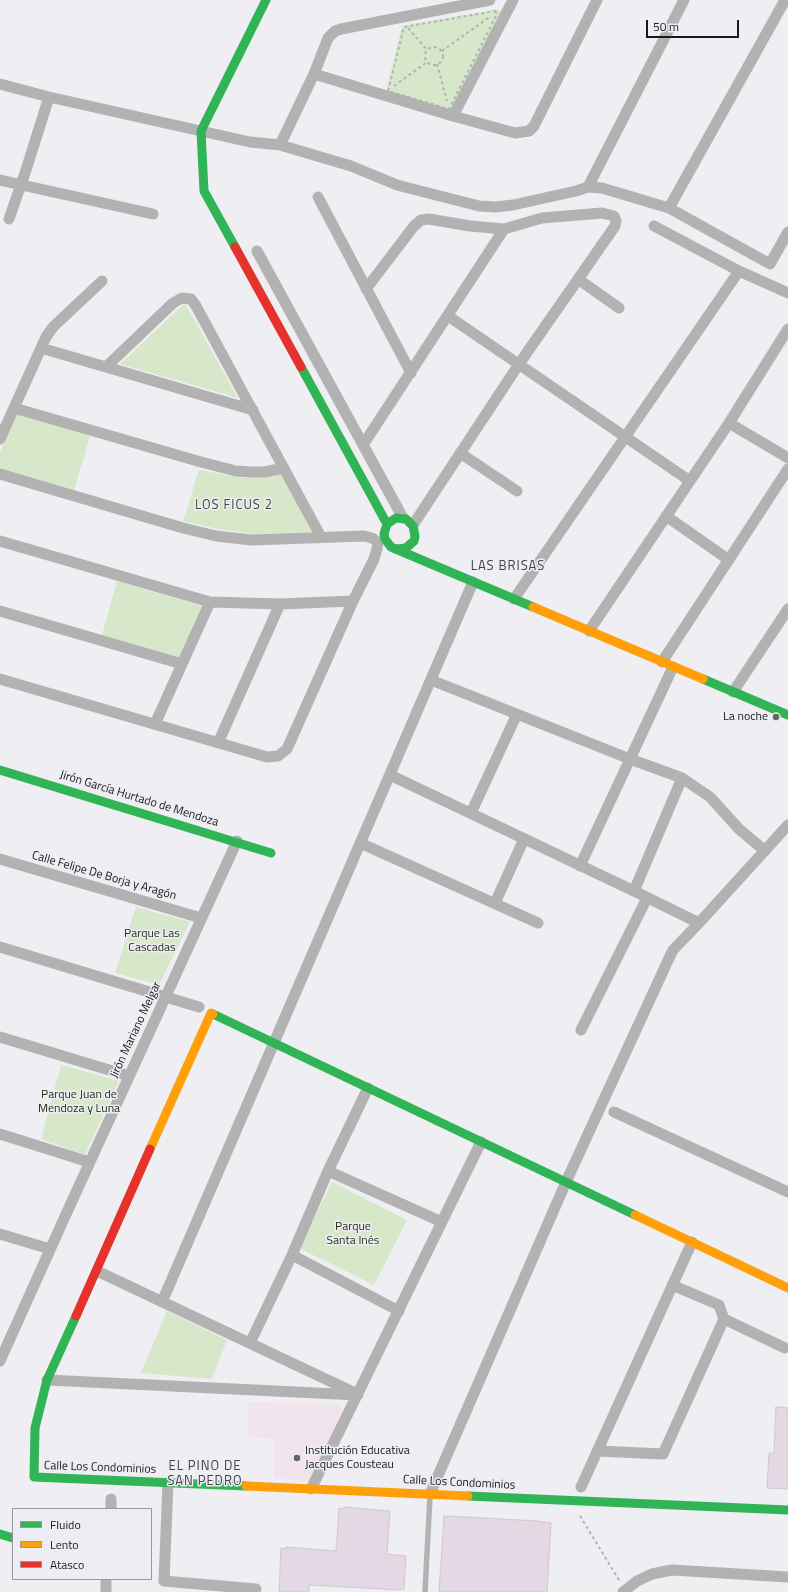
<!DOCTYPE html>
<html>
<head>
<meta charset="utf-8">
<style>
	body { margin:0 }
	#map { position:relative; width:788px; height:1592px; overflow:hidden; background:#eeeef3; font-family:"Titillium Web",sans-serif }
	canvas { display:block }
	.legend { position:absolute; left:12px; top:1508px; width:140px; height:72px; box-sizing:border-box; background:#ededf4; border:1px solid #98989d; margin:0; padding:5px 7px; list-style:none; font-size:12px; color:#19191b }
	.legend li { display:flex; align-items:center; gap:8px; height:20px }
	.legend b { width:20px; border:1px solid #98989d }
	.scale { position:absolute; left:646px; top:20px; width:93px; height:18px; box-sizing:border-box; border:2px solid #19191b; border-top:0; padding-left:5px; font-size:12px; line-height:14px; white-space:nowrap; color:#19191b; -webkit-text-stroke:3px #ededf4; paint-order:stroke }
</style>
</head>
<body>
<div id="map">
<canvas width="788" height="1592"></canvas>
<ul class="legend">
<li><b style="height:5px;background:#30b455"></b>Fluido</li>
<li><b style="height:5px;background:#ff9f0a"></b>Lento</li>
<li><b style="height:5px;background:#e5322d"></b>Atasco</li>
</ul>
<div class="scale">50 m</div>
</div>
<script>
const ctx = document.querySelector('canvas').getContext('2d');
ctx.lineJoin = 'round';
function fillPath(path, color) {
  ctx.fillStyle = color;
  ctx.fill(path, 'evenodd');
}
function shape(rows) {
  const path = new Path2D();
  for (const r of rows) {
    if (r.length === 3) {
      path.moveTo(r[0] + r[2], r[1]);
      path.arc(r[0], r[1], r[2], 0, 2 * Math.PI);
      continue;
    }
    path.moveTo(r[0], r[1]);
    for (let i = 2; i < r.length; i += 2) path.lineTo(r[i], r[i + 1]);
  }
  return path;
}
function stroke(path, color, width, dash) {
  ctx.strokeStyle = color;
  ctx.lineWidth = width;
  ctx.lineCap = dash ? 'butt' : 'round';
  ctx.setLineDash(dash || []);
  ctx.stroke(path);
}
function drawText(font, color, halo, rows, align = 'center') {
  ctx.font = font + ' "Titillium Web",sans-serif';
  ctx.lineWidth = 3;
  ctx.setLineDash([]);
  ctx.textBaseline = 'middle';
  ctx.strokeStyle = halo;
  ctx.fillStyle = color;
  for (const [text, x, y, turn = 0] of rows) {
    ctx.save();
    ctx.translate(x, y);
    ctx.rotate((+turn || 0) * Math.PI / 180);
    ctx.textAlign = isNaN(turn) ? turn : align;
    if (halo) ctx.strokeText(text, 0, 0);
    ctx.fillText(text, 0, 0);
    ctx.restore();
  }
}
fillPath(shape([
	[248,1402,338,1405,342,1410,311,1481,274,1478,274,1439,248,1437]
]), '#f1e4ed');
fillPath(shape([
	[498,9,501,13,451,111,386,92,402,26],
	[185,303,238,398,120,364],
	[17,414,90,436,74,490,0,469,0,452],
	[199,470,244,478,282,474,312,532,253,534,218,529,183,521],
	[117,581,202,606,180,658,102,635],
	[136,907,190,922,159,985,115,973],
	[61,1065,119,1081,85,1155,41,1139],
	[332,1182,407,1220,374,1285,299,1248],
	[167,1311,227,1340,212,1379,141,1373]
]), '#d7e8ca');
const building = shape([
	[776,1407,788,1408,788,1489,767,1488,769,1453,774,1453,776,1407],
	[344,1507,390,1511,387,1554,406,1556,404,1589,399,1589,399,1590,309,1585,309,1592,279,1592,281,1548,286,1549,286,1547,336,1551,339,1508,344,1509,344,1507],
	[444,1516,448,1517,449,1516,537,1521,551,1523,547,1592,439,1592,444,1516]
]);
fillPath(building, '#e3d8e4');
stroke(building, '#cbcace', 1);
stroke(shape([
	[495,11,497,14,449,109,388,91,404,27,495,11],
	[408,28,427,50],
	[434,56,9],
	[442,51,491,16],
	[437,64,447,101],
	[394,86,427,62],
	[580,1516,619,1580]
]), '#b3b3b4', 2, [3, 3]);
stroke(shape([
	[425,1592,430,1496]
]), '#b3b2b2', 5.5);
stroke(shape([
	[314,74,453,116,515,133,529,131,534,126,597,0],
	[0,84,49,97,250,142,280,145,351,166,397,185,479,206,496,207,513,205,576,191,588,187,684,0],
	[453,116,513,0],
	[280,145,314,74,328,38,335,31,341,29,490,0],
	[0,180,153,214],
	[588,187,602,188,669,208,770,264,788,232],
	[318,197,411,373],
	[669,208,785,0],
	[9,219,26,170,49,97],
	[654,226,739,271],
	[257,251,403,518],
	[578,279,619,308],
	[366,289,414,226,421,220,429,219,470,226,504,229,542,218,602,213,614,216,616,221,615,226,519,364,413,525],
	[448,316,690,481],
	[41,348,253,410],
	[106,367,173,303,182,298,191,299,196,306,321,537],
	[14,408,201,462,236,471,251,472,264,472,284,468],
	[729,423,788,458],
	[0,439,46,337,53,327,102,281],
	[363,445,504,229],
	[460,453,517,491],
	[0,474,183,528,216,536,251,540,364,536,372,538,378,542],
	[666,516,729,560],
	[0,541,210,602,280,604,353,601],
	[514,599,739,271,788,293],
	[0,611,182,664],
	[589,631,729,423,788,329],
	[662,662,788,469],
	[0,679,267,757,278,756,287,749,353,601,374,559,377,549,378,542],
	[431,680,630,759,682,778,710,797,739,829,765,851],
	[733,692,788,609],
	[155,724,210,602],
	[218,743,280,604],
	[390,775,634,891,699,923],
	[471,813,517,714],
	[360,843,538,923],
	[0,859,201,918],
	[580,866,673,667],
	[634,891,682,778],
	[495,903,524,839],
	[0,947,199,1007],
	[581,1030,647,898],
	[0,1037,129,1076],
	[614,1112,788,1192],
	[0,1134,89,1162],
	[328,1171,442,1222],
	[0,1234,50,1249],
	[292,1255,399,1311],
	[97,1271,353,1392],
	[672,1285,719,1305,724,1319,785,1348],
	[162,1302,473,582],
	[250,1343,292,1255,328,1171,368,1088],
	[0,1361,67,1212,237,841],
	[47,1380,358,1395],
	[597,1451,663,1454,724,1319],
	[168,1483,164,1581,256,1589],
	[581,1487,692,1242],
	[311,1489,481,1142],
	[430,1494,566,1182,670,956,673,950,699,923,788,825],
	[111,1509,111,1499],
	[106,1592,106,1579],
	[623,1592,637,1581,652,1574,672,1570,788,1577]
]), '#b3b2b2', 11);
stroke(shape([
	[235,247,204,191,201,131,266,0],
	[301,367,387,524],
	[396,549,406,548,414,541,415,536,413,526,406,519,396,518,387,524,384,534,385,539,391,547,533,607],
	[703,679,788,715],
	[0,770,271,853],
	[213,1014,635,1215],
	[76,1316,47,1380,35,1428,34,1477,246,1486],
	[468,1496,788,1510],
	[0,1534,13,1538]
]), '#30b455', 9);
stroke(shape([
	[533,607,703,679],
	[150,1149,211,1013,213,1014],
	[635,1215,788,1288],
	[246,1486,468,1496]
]), '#ff9f0a', 9);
stroke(shape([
	[235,247,301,367],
	[76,1316,150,1149]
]), '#e5322d', 9);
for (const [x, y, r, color] of [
	[776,717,4,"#646467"],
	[297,1458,4,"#646467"]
]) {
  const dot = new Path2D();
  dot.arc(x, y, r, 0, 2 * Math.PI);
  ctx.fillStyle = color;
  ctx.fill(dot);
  stroke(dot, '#ededf4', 1.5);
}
drawText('12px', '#19191b', '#ededf4', [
	["La noche",768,717],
	["Institución Educativa",305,1451,"left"],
	["Jacques Cousteau",305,1465,"left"]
], 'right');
drawText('12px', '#19191b', '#ededf4', [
	["Jirón García Hurtado de Mendoza",139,799,17],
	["Calle Felipe De Borja y Aragón",104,876,16],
	["Jirón Mariano Melgar",136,1030,-65],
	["Calle Los Condominios",100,1468,2],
	["Calle Los Condominios",459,1483,3]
]);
drawText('12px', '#223110', '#ededf4', [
	["Parque Las",152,934],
	["Cascadas",152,948],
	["Parque Juan de",79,1095],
	["Mendoza y Luna",79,1109],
	["Parque",353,1227],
	["Santa Inés",353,1241]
]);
ctx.letterSpacing = '1px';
drawText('13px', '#424247', '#ededf4', [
	["LOS FICUS 2",234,506],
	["LAS BRISAS",508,567],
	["EL PINO DE",205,1467],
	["SAN PEDRO",205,1482]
]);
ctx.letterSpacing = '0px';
</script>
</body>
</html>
